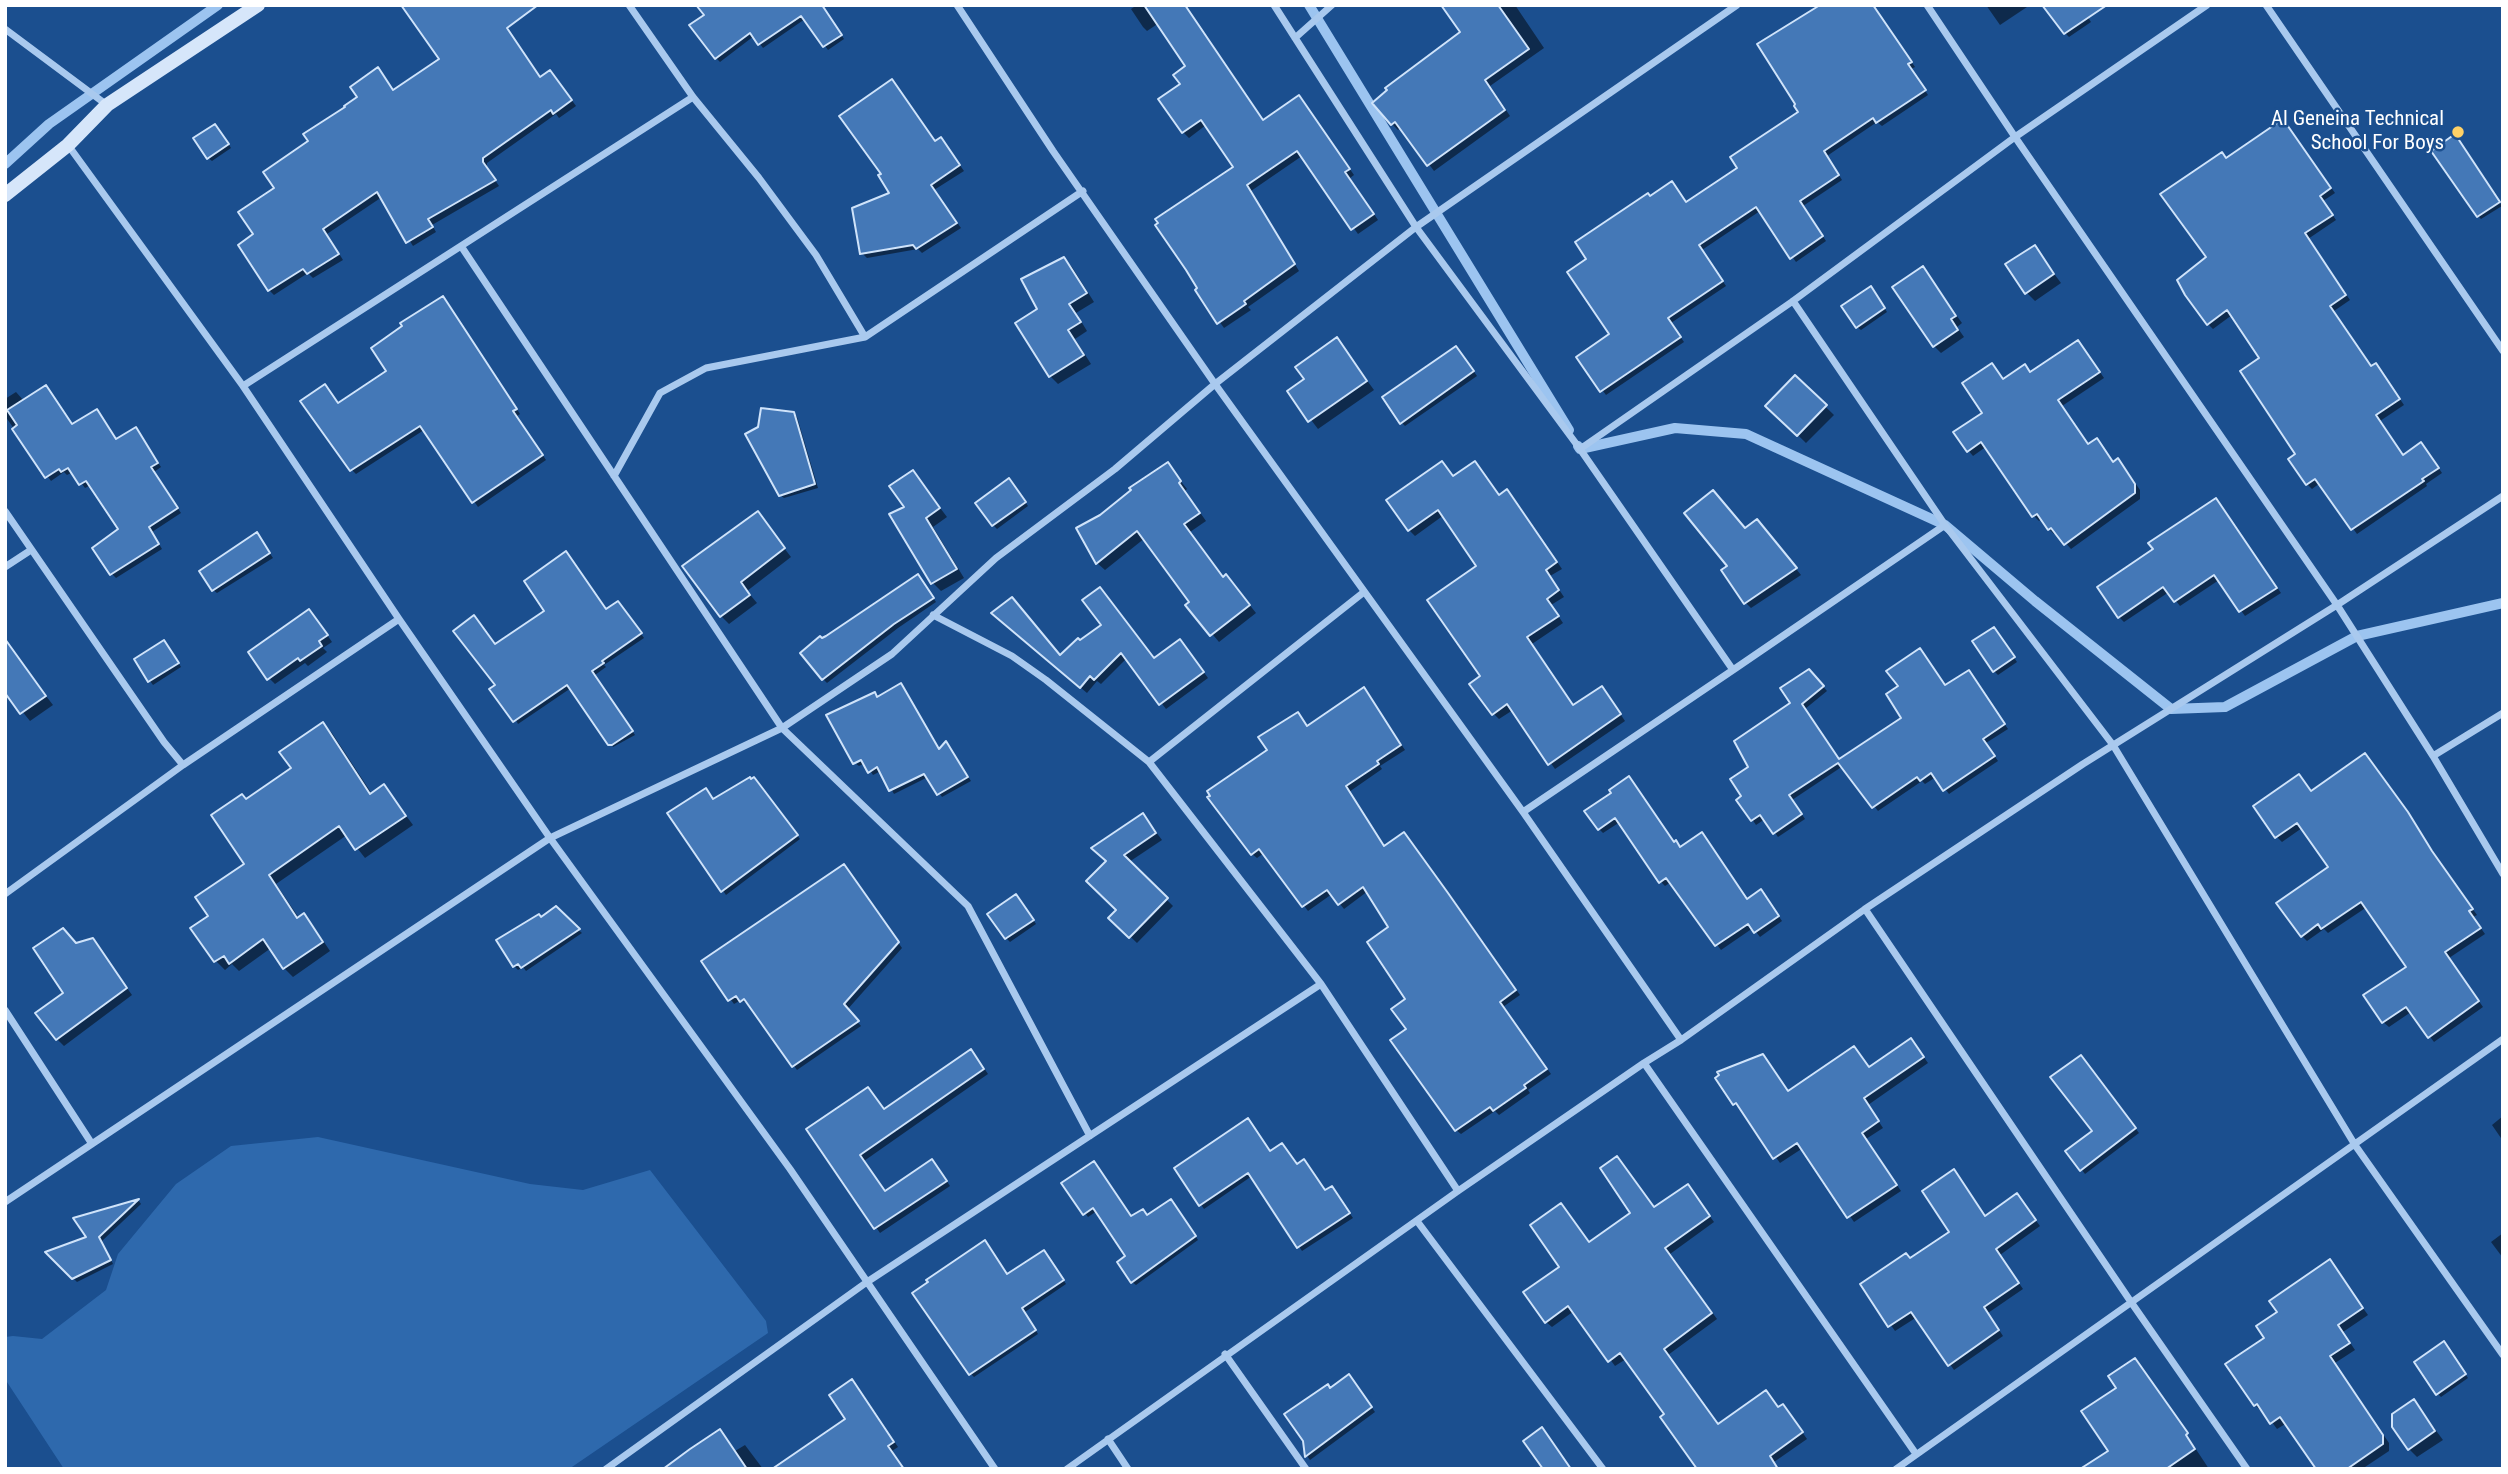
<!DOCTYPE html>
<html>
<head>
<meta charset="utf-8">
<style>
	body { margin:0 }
	#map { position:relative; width:2508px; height:1474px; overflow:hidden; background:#1b4f8f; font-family:"Roboto Condensed",sans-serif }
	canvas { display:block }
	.frame { position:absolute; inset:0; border:7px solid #fff; pointer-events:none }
</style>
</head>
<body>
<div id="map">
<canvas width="2508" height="1474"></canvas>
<div class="frame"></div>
</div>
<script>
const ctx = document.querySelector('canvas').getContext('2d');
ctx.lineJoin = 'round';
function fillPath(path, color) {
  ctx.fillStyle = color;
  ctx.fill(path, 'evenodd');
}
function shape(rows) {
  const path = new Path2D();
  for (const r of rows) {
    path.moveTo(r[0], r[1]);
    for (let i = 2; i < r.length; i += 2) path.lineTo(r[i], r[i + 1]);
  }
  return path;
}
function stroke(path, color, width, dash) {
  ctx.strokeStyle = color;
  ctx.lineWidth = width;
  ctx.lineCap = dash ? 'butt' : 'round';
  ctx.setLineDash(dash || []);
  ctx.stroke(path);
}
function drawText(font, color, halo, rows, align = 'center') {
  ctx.font = font + ' "Roboto Condensed",sans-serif';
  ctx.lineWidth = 5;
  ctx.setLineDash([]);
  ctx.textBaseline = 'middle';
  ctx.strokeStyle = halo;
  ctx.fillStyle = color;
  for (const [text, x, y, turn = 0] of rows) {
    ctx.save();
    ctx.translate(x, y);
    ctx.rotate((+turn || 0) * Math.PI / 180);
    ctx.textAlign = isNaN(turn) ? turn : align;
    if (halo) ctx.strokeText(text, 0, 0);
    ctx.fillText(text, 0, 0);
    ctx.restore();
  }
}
fillPath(shape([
	[318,1137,530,1184,583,1190,650,1170,766,1321,768,1333,569,1469,64,1469,5,1379,5,1337,13,1336,42,1339,106,1290,118,1254,176,1184,231,1146]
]), '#2e69ad');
fillPath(shape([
	[821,5,844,39,828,50,805,19,763,48,754,36,720,62,716,58,706,15],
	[1137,5,1184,6,1264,122,1304,103,1354,175,1350,178,1378,220,1358,234,1302,156,1251,191,1299,271,1248,307,1251,310,1224,328,1197,290,1236,167,1206,125,1189,138,1183,132,1182,85,1188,67,1159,23,1147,31,1143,27,1131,9],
	[1443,5,1515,5,1544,48,1490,86,1510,116,1434,171,1401,127,1398,130,1392,124,1389,91,1463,32],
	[1873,5,1915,67,1911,69,1928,95,1882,126,1877,122,1827,156,1842,180,1803,206,1826,241,1796,262,1760,211,1702,250,1726,286,1671,323,1684,342,1606,395,1578,357,1611,335,1589,260,1650,198,1687,204,1739,168,1800,112],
	[1986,5,2030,5,2000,25],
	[2080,5,2091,22,2069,37,2065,33],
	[502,20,541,78,555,77,576,106,559,118,556,114,487,163,487,168,499,186,432,225,436,232,413,246,382,197,327,234,343,260,313,278,308,273,274,295,269,290,256,235,277,189,383,74,394,91],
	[2287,126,2335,193,2323,201,2336,220,2308,239,2350,300,2334,311,2372,368,2380,370,2404,405,2380,421,2404,456,2426,449,2442,473,2426,484,2427,486,2357,534,2320,483,2312,489,2307,484,2262,358,2232,315,2213,329,2208,324,2208,257,2227,159],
	[219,129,231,148,212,161,208,158],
	[2458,140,2502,206,2481,219,2478,216],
	[936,142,945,144,964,171,934,190,961,228,922,253,918,249,867,258,862,253,892,194],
	[2034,247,2061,283,2035,301,2027,293],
	[1064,259,1072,267,1094,302,1076,313,1087,331,1075,339,1091,364,1058,384,1050,376,1039,310],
	[1922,268,1962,323,1957,327,1964,337,1941,353,1934,346],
	[1874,292,1887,312,1861,330,1857,327],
	[447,303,520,414,517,416,546,460,478,507,424,430,356,474,351,469,339,405,389,371],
	[1337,339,1374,390,1318,429,1289,391,1306,380],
	[2083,347,2104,378,2062,406,2089,446,2114,463,2118,460,2123,465,2140,490,2140,499,2071,549,2057,533,2054,534,2049,529,2042,519,2039,521,2034,516,1987,446,1973,456,1968,450,1984,413,2004,380,2031,373],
	[1460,352,1477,376,1405,426,1401,422],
	[1796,378,1834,415,1806,443,1768,406],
	[46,387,73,426,97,411,117,441,136,429,161,467,154,472,181,513,152,532,162,549,116,578,112,574,121,529,91,485,85,488,73,472,67,475,64,472,51,481,5,416,5,399,16,392,24,401],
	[793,413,797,417,818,488,784,498,780,495],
	[1442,463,1454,478,1500,497,1513,497,1562,569,1550,576,1564,597,1551,605,1563,623,1532,644,1574,707,1607,694,1625,721,1555,769,1513,710,1499,719,1493,713,1483,677,1479,567,1444,515,1415,536,1409,530],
	[1167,464,1187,489,1185,491,1206,521,1190,532,1224,578,1233,584,1256,613,1219,642,1188,605,1192,602,1145,538,1105,570,1097,563,1078,528,1101,516],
	[913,472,947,517,933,527,964,578,941,591,933,583,906,507],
	[1013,484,1028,506,997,529,993,525],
	[2220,505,2281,593,2245,616,2219,580,2180,606,2169,592,2124,622,2119,617],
	[757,513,791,557,747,591,757,603,729,624,721,616],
	[1763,527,1801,575,1751,608,1745,602,1730,567,1745,530],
	[257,534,273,558,217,593,213,590],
	[921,580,936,602,898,628,827,683,823,679,822,640],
	[622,607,644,638,604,665,606,667,595,675,635,735,613,747,571,688,518,724,498,685,495,646],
	[315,617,332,642,323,648,327,652,308,666,305,663,275,684,269,678],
	[999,619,1061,657,1080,642,1155,660,1186,648,1208,678,1166,709,1127,658,1101,684,1097,681,1087,693],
	[1997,632,2017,662,1998,675,1994,671],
	[168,646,181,667,153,685,150,681],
	[12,652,53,705,30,721,5,690],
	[1813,675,1827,691,1805,709,1840,761,1946,687,1973,677,2008,729,1986,743,1998,761,1949,794,1936,777,1925,784,1922,781,1878,811,1843,766,1792,800,1805,819,1778,837,1765,819,1756,825,1739,800,1744,797,1750,768],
	[904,689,940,751,949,747,971,781,942,797,928,777,894,794,881,771,873,775,865,763,859,766,856,764,869,757,875,694,879,698],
	[1364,689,1405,750,1380,766,1382,769,1349,792,1385,847,1409,839,1453,899,1520,995,1503,1007,1551,1074,1528,1090,1530,1093,1499,1115,1495,1111,1461,1134,1456,1130,1408,1030,1408,1000,1391,927,1368,891,1344,909,1332,894,1308,911,1264,853,1257,858,1252,854,1270,751,1302,718,1308,727],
	[323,724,332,733,372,794,384,786,413,825,365,858,347,835,276,884,299,918,303,916,312,924,330,951,293,977,284,968,271,948,239,971,232,964,225,970,216,961,210,917,246,865,247,800,294,769],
	[2370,760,2413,819,2436,859,2477,915,2473,917,2485,934,2449,958,2483,1007,2434,1042,2411,1012,2389,1027,2383,1022,2408,967,2367,907,2328,933,2324,929,2307,941,2302,936,2330,867,2302,828,2282,842,2276,836,2311,792],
	[1629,778,1675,843,1681,848,1702,834,1748,900,1765,896,1782,921,1760,937,1753,928,1721,950,1671,882,1665,886,1661,882,1620,822,1603,833,1599,829,1613,793],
	[758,783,800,839,726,895,670,813,714,801],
	[1143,815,1162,840,1129,862,1173,906,1137,943,1111,918,1118,910,1108,861],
	[848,870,902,948,847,1010,861,1026,797,1070,748,1004,741,1000,734,1004,703,961],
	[1020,900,1036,924,1010,942,1006,938],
	[556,909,582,933,526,971,523,967,518,970,514,966,542,918],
	[93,940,132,995,64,1046,57,1039,76,945],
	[1916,1046,1928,1063,1868,1105,1883,1128,1866,1139,1901,1191,1854,1222,1803,1148,1780,1163,1741,1108,1734,1104,1763,1056,1789,1092,1870,1068],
	[976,1056,988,1074,864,1161,886,1193,937,1166,950,1186,880,1233,809,1130,885,1111],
	[2084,1061,2139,1133,2085,1174,2067,1151,2094,1131],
	[2503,1116,2503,1141,2492,1125],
	[1271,1153,1297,1166,1326,1192,1335,1192,1353,1218,1302,1251,1252,1176,1204,1209,1176,1169],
	[1959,1177,1986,1217,2017,1195,2040,1226,2000,1255,2023,1289,1988,1313,2003,1336,1954,1370,1917,1317,1895,1331,1862,1284,1910,1260,1952,1232],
	[1064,1184,1132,1218,1148,1217,1175,1205,1198,1240,1136,1285,1132,1282,1128,1257,1097,1211,1088,1217],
	[1688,1186,1714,1222,1670,1254,1717,1319,1668,1355,1718,1426,1779,1409,1788,1412,1807,1439,1774,1462,1778,1469,1699,1469,1666,1415,1626,1359,1615,1366,1574,1311,1552,1327,1546,1322,1589,1244,1655,1209],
	[139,1201,141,1204,102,1241,113,1264,77,1282,48,1253,88,1238,76,1219],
	[2503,1233,2503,1258,2491,1242],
	[1047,1256,1066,1284,1025,1312,1038,1334,974,1377,970,1373,1008,1276],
	[2330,1262,2368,1315,2343,1332,2355,1350,2335,1363,2389,1443,2389,1451,2362,1469,2318,1469,2287,1423,2277,1429,2263,1410,2261,1411,2255,1405,2267,1338,2280,1313],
	[2447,1347,2468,1378,2441,1397,2437,1393],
	[2135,1360,2141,1366,2209,1469,2083,1469,2110,1452,2118,1388],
	[1352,1380,1375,1412,1310,1460,1307,1456,1305,1441,1330,1390],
	[857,1386,898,1447,892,1451,904,1469,848,1420],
	[2414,1401,2443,1440,2417,1457,2409,1449],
	[720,1431,735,1451,745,1445,763,1469,665,1469]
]), '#0007');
stroke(shape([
	[1309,5,1569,430],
	[5,164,49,124,218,5],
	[1578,446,1580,449,1675,428,1746,434,1945,525,2035,601,2171,709,2225,707,2357,636,2503,603]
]), '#9cc4f0', 10);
const building = shape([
	[401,5,538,5,507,28,540,77,550,70,572,100,553,114,551,110,483,158,483,162,496,180,428,219,433,227,406,243,377,192,323,229,339,254,307,274,303,269,268,291,238,245,253,234,238,212,274,188,263,172,308,141,303,134,345,107,344,106,357,97,350,87,378,67,393,90,439,59,401,5],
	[696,5,822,5,842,35,823,47,801,16,758,45,750,33,715,59,689,25,704,15,696,5],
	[1144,5,1185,5,1263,120,1299,95,1350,169,1345,172,1374,214,1351,230,1297,151,1247,185,1295,264,1244,301,1246,304,1217,324,1195,290,1197,288,1186,270,1155,225,1158,223,1155,219,1233,167,1201,120,1182,133,1158,99,1180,84,1173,75,1185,66,1144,5],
	[1441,5,1498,5,1529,49,1485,80,1505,110,1427,166,1395,122,1391,125,1372,103,1387,90,1385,88,1460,32,1441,5],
	[1820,5,1873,5,1912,62,1908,64,1926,90,1876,123,1873,118,1824,151,1839,175,1800,201,1823,236,1790,259,1756,207,1699,245,1723,281,1668,318,1681,337,1600,392,1576,357,1609,334,1567,272,1586,259,1575,242,1648,193,1650,196,1672,181,1686,202,1737,168,1730,157,1798,112,1794,106,1795,104,1757,44,1820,5],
	[2042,5,2107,5,2064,34,2042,5],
	[892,79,935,141,941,137,960,165,931,185,957,223,916,249,913,245,860,254,852,208,889,193,878,175,881,174,839,116,892,79],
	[2283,119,2331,188,2320,196,2333,215,2305,233,2346,295,2330,306,2371,366,2376,363,2400,399,2376,415,2403,455,2421,442,2439,468,2422,479,2424,481,2351,530,2315,479,2306,485,2288,459,2295,454,2240,371,2259,358,2227,310,2207,325,2185,295,2177,280,2206,257,2160,194,2222,152,2226,158,2283,119],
	[215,124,229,144,207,159,193,138,215,124],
	[2455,134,2500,202,2477,217,2431,151,2455,134],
	[2035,245,2054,274,2025,294,2005,264,2035,245],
	[1064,257,1087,293,1069,304,1081,322,1068,330,1084,355,1049,377,1015,323,1037,309,1021,279,1064,257],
	[1923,266,1956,316,1951,319,1958,330,1933,347,1892,287,1923,266],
	[1871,286,1885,308,1856,328,1841,306,1871,286],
	[443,296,517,409,513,411,543,455,472,503,420,426,350,471,300,401,325,384,338,403,386,371,371,348,402,326,400,323,443,296],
	[1337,337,1367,381,1308,422,1287,391,1304,379,1295,367,1337,337],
	[2078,340,2100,372,2058,400,2088,444,2097,438,2113,462,2118,458,2135,484,2135,493,2064,545,2051,528,2048,530,2037,514,2032,517,1981,442,1967,452,1953,432,1982,413,1962,383,1992,363,2003,379,2025,364,2030,372,2078,340],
	[1456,346,1474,371,1400,424,1382,397,1456,346],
	[1795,375,1827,405,1797,436,1765,406,1795,375],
	[46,385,72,424,97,409,116,439,136,427,158,463,151,467,178,508,149,527,159,544,110,575,92,548,118,529,86,481,79,485,68,468,61,472,59,469,45,478,12,429,17,425,7,410,46,385],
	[761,408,794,412,815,484,779,496,745,434,758,427,761,408],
	[1442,461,1453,476,1475,461,1499,495,1507,489,1557,562,1546,570,1559,590,1547,599,1559,616,1527,637,1573,705,1602,686,1621,714,1548,765,1507,704,1492,715,1469,684,1480,676,1427,600,1476,566,1438,510,1408,531,1386,500,1442,461],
	[1168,462,1181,481,1179,483,1200,513,1184,524,1223,577,1226,574,1250,605,1210,636,1185,605,1189,602,1137,531,1096,564,1076,528,1100,515,1131,490,1129,488,1168,462],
	[913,470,940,508,926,518,957,569,931,584,889,514,904,507,889,486,913,470],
	[1009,478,1026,502,992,526,975,503,1009,478],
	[1713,490,1745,528,1757,519,1797,568,1744,604,1721,570,1727,566,1684,513,1713,490],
	[2216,498,2277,588,2239,612,2214,575,2174,602,2163,587,2118,618,2097,587,2153,549,2148,543,2216,498],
	[758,511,785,548,741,582,750,595,720,617,682,566,758,511],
	[257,532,270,553,212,591,199,571,257,532],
	[566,551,606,609,618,601,642,633,602,661,604,663,592,671,633,731,612,745,608,745,567,685,513,722,489,689,495,685,453,631,474,615,495,644,544,611,524,581,566,551],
	[918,574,934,598,894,624,822,680,800,653,820,636,822,638,826,636,918,574],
	[1100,587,1154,658,1180,639,1204,672,1159,705,1121,653,1094,680,1090,676,1080,688,991,613,1012,597,1060,655,1078,638,1080,640,1101,625,1082,600,1100,587],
	[309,609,328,635,319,641,322,646,300,661,298,658,267,680,248,652,309,609],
	[1994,627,2015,657,1993,672,1972,641,1994,627],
	[5,639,46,696,20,714,5,693,5,639],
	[164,640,179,663,148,682,134,659,164,640],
	[1920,648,1945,685,1969,670,2005,724,1983,739,1995,756,1943,791,1931,773,1920,781,1917,777,1872,808,1838,763,1789,795,1802,814,1773,834,1760,815,1751,821,1736,800,1741,796,1730,779,1748,767,1734,741,1790,703,1780,688,1809,669,1824,686,1802,704,1839,759,1901,718,1886,694,1898,686,1886,671,1920,648],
	[901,683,939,749,946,741,968,777,937,795,924,774,889,791,877,767,868,773,861,760,853,764,826,715,875,692,877,697,901,683],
	[1364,687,1401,745,1377,761,1379,764,1346,786,1384,846,1404,832,1448,893,1516,990,1500,1002,1547,1069,1524,1085,1526,1088,1493,1111,1490,1107,1455,1131,1390,1040,1406,1029,1391,1009,1405,999,1367,942,1388,927,1363,887,1338,905,1327,890,1302,907,1259,849,1251,855,1207,797,1210,796,1207,791,1267,750,1258,737,1298,712,1307,726,1364,687],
	[323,722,370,794,384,784,406,816,355,850,339,826,269,875,297,918,304,913,323,942,283,969,263,939,229,964,224,956,214,962,190,928,208,916,195,897,244,864,211,815,242,794,246,799,291,768,279,752,323,722],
	[2365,753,2408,812,2432,851,2473,909,2469,911,2481,928,2445,952,2479,1001,2428,1038,2406,1007,2382,1023,2363,995,2406,967,2361,902,2321,929,2318,924,2301,937,2276,903,2328,867,2297,823,2275,838,2253,806,2299,774,2311,791,2365,753],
	[1629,776,1674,842,1676,840,1680,847,1702,832,1747,899,1761,889,1779,916,1754,933,1748,924,1715,946,1666,878,1659,883,1615,818,1598,830,1584,811,1611,793,1609,790,1629,776],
	[750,777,751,779,754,777,798,835,721,892,667,813,706,788,713,799,750,777],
	[1143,813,1156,833,1124,855,1168,898,1129,938,1108,918,1116,910,1086,881,1106,861,1091,848,1143,813],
	[844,864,899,942,844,1004,859,1021,792,1067,744,999,740,1002,736,996,728,1001,701,961,844,864],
	[1016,894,1034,920,1005,939,987,914,1016,894],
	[556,906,580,929,521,968,518,964,513,967,496,940,539,914,541,917,556,906],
	[63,928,76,943,93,938,127,988,56,1040,35,1013,63,993,33,948,63,928],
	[1911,1038,1924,1057,1864,1098,1879,1121,1862,1133,1897,1185,1847,1218,1797,1143,1773,1159,1736,1103,1733,1105,1715,1078,1719,1075,1717,1072,1763,1054,1788,1091,1854,1046,1869,1067,1911,1038],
	[971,1049,984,1069,860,1155,885,1191,932,1159,947,1181,874,1229,806,1129,868,1087,884,1109,971,1049],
	[2081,1055,2136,1128,2080,1171,2065,1151,2092,1131,2050,1077,2081,1055],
	[1248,1118,1270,1151,1282,1143,1297,1164,1304,1159,1325,1190,1332,1186,1350,1213,1297,1248,1248,1173,1199,1206,1174,1168,1248,1118],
	[1617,1156,1654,1207,1688,1184,1710,1216,1665,1248,1712,1313,1664,1349,1718,1424,1766,1390,1778,1407,1783,1404,1803,1432,1770,1456,1778,1469,1697,1469,1660,1417,1664,1414,1620,1353,1608,1362,1568,1306,1545,1323,1523,1292,1559,1267,1530,1225,1561,1203,1589,1242,1630,1213,1600,1168,1617,1156],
	[1094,1161,1131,1216,1143,1209,1147,1215,1171,1199,1196,1236,1131,1283,1117,1262,1125,1256,1093,1208,1083,1215,1061,1183,1094,1161],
	[1954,1169,1985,1216,2017,1193,2036,1220,1996,1249,2019,1283,1984,1307,1999,1330,1948,1366,1911,1312,1888,1327,1860,1284,1906,1253,1910,1258,1949,1232,1922,1191,1954,1169],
	[139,1199,99,1237,111,1260,72,1279,45,1252,86,1237,73,1218,139,1199],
	[985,1240,1007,1274,1044,1250,1064,1280,1022,1308,1036,1330,969,1375,912,1293,928,1282,926,1280,985,1240],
	[2330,1259,2363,1308,2338,1325,2350,1343,2330,1356,2383,1435,2383,1444,2347,1469,2316,1469,2280,1417,2270,1424,2257,1404,2254,1406,2225,1364,2264,1338,2256,1326,2277,1312,2269,1301,2330,1259],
	[2444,1341,2466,1374,2436,1395,2414,1362,2444,1341],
	[2135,1358,2188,1433,2186,1435,2195,1449,2166,1469,2080,1469,2108,1451,2081,1411,2116,1388,2108,1376,2135,1358],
	[1349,1374,1372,1407,1305,1457,1303,1441,1284,1414,1328,1384,1330,1388,1349,1374],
	[852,1379,894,1442,888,1446,904,1469,772,1469,845,1419,829,1395,852,1379],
	[2414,1399,2435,1431,2408,1450,2392,1427,2392,1414,2414,1399],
	[1542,1427,1571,1469,1543,1469,1523,1441,1542,1427],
	[720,1429,747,1469,663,1469,690,1449,720,1429]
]);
fillPath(building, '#4478b7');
stroke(building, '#cfe3fa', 2);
stroke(shape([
	[957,5,1053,151,1215,384,1523,812,1681,1040,1865,909,2083,764,2337,605,2503,496],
	[1274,5,1416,227,1580,449],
	[1927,5,2015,137,2337,605,2433,756,2503,874],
	[2266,5,2503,351],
	[5,29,107,105],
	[1295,38,1332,5],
	[68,145,243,386,399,619,550,838,782,728,892,654,996,558,1115,469,1215,384,1416,227,1737,5],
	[461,246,782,728,968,906,1090,1136],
	[1793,301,1945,525,2113,745,2355,1145,2503,1355],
	[865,337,1083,191],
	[243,386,693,97],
	[614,476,660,393,706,368,865,337,816,255,759,178,693,97,629,5],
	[5,511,164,742,183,765,399,619],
	[5,567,31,550],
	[933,615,1012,656,1046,680,1149,762,1321,984,1458,1191],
	[1733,670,1945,525],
	[2433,756,2503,713],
	[1149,762,1364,592],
	[1523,812,1733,670,1580,449,1793,301,2015,137,2207,5],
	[5,894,183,765],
	[1865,909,2131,1302,2247,1469],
	[5,1010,92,1144],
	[1644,1063,1916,1454],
	[5,1202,550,838,790,1169,995,1469],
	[1417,1221,1603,1469],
	[1225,1354,1306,1469],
	[1108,1439,1128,1469],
	[606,1469,867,1282,1321,984],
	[1067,1469,1458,1191,1644,1063,1681,1040],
	[1896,1469,2503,1039]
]), '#a9c9ee', 7);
stroke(shape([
	[5,195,68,145,107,105,258,5]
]), '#d6e6fa', 14);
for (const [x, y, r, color] of [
	[2458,132,7,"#ffd166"]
]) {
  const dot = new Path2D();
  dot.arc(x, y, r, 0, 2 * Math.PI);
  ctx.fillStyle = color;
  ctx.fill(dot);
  stroke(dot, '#1b4f8f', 2.5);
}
drawText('21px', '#fff', '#1b4f8f', [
	["Al Geneina Technical",2444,120],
	["School For Boys",2444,144]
], 'right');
</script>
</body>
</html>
